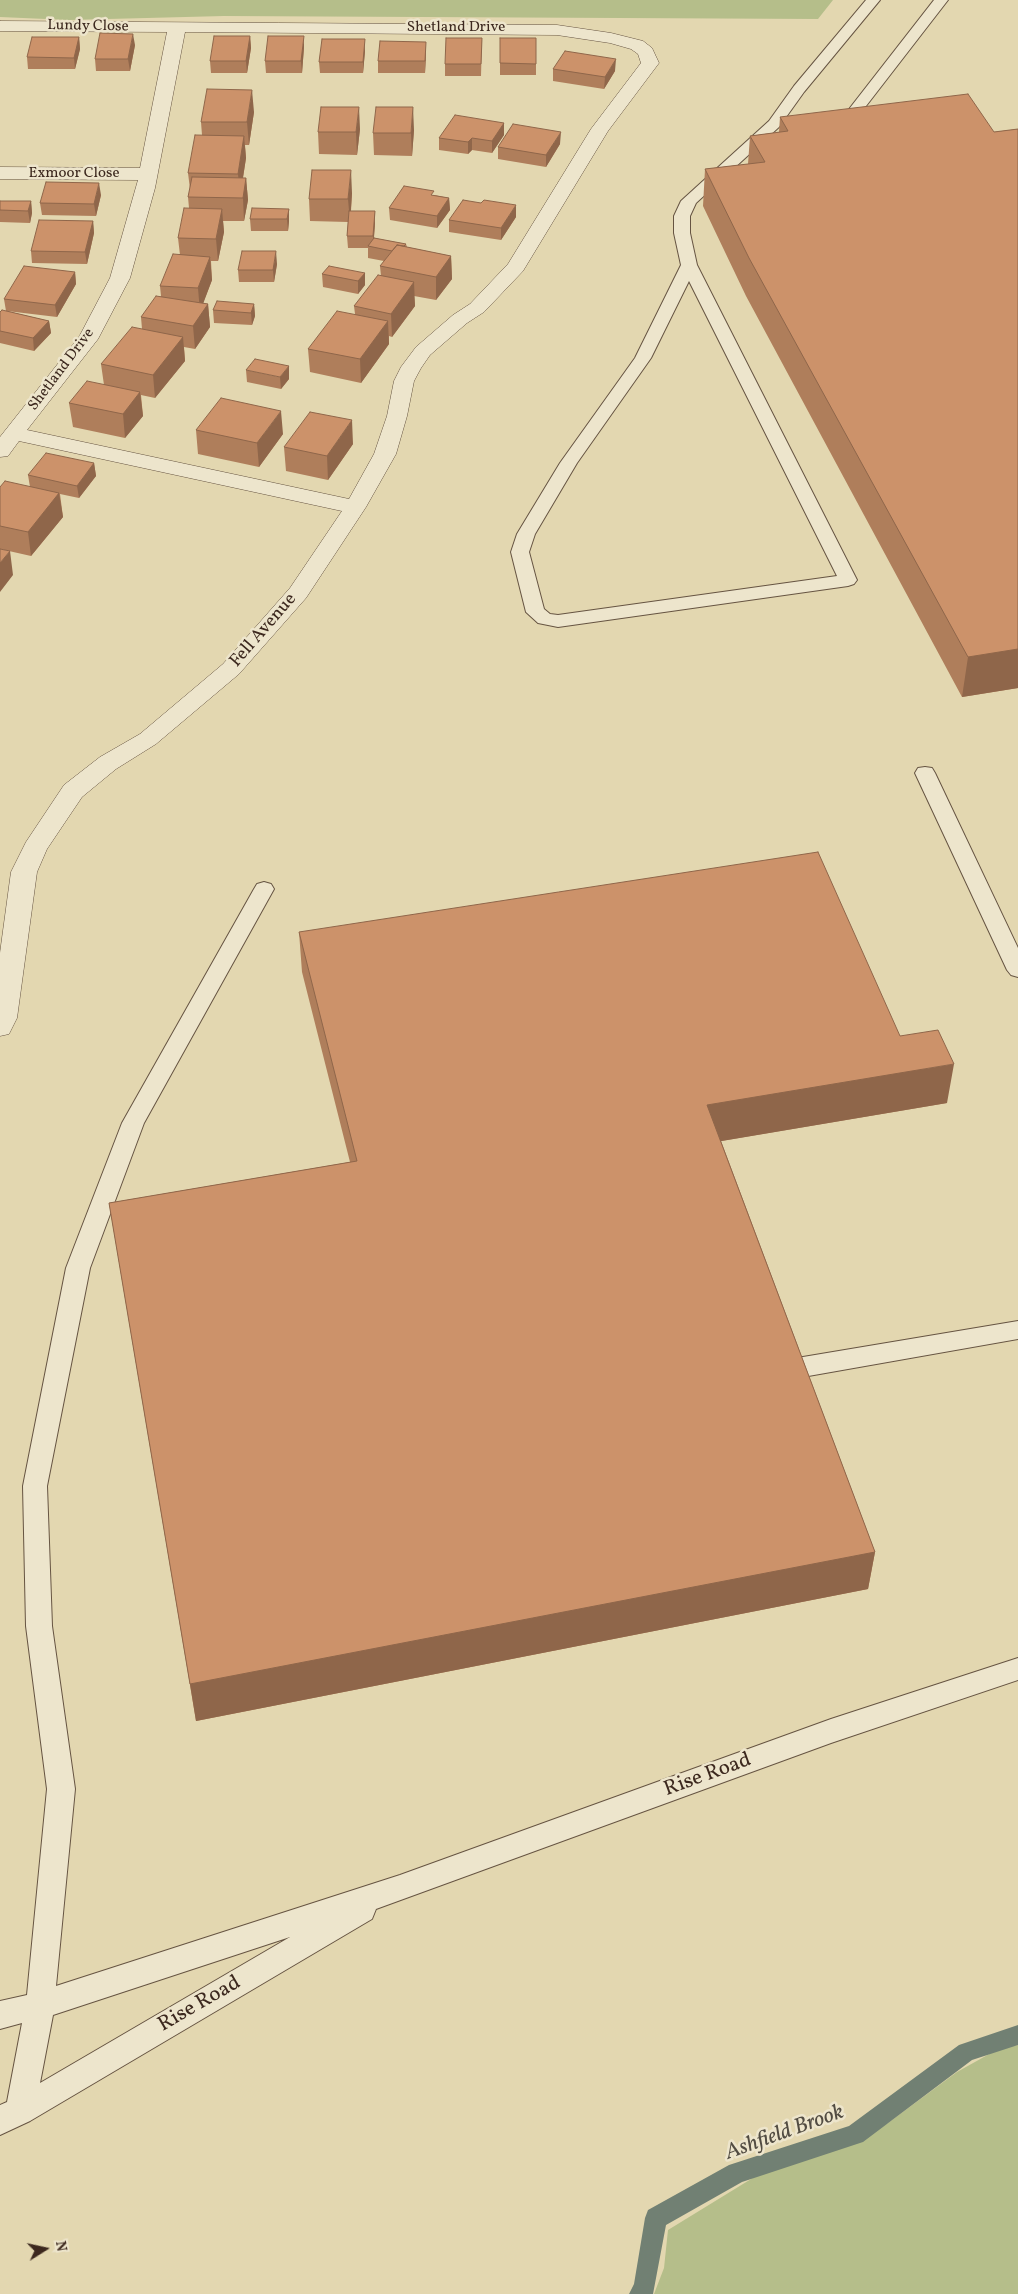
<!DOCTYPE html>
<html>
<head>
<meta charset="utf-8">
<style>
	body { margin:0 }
	#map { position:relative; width:1018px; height:2294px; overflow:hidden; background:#e3d7b0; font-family:Vollkorn,serif }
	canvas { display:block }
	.north { position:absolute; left:20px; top:2224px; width:50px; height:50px; -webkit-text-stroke:4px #ede5cc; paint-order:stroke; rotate:80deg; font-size:14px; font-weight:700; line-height:20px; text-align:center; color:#3c281e }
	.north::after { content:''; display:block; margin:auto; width:18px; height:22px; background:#3c281e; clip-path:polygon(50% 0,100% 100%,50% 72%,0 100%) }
</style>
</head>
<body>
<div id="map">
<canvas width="1018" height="2294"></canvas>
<div class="north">N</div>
</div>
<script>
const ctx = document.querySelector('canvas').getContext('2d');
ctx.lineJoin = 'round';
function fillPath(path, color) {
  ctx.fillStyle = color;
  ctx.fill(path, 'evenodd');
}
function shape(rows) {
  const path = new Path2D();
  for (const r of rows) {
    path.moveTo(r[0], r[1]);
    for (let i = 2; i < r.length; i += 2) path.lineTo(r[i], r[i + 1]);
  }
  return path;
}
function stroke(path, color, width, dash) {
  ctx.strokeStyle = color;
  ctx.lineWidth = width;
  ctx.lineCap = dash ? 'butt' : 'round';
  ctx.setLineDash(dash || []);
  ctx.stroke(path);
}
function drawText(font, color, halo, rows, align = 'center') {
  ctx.font = font + ' Vollkorn,serif';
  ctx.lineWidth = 5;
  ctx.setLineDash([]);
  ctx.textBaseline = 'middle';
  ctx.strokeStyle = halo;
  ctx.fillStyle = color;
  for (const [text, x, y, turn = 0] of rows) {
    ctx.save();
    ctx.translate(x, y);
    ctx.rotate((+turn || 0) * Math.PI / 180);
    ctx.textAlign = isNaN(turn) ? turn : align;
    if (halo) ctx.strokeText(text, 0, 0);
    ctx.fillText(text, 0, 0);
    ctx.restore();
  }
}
fillPath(shape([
	[0,0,833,0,818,19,224,16,69,20,0,17],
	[1018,2045,1018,2294,654,2294,664,2268,668,2230,756,2176,833,2147,888,2123,957,2072,1000,2048]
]), '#b5be8a');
fillPath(shape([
	[1018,2025,1018,2045,972,2060,863,2142,742,2182,666,2225,653,2294,629,2294,634,2284,645,2218,648,2210,729,2165,849,2126,959,2045,1018,2025]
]), '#718073');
const lane = shape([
	[866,0,880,0,804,92,779,127,696,203,690,216,690,233,697,265,857,580,854,584,848,586,558,627,538,623,526,612,511,552,517,534,560,463,635,358,681,265,674,233,674,216,681,201,769,121,794,86,866,0],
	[689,281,837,576,558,615,550,614,544,609,529,552,535,534,577,463,651,358,689,281],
	[934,0,948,0,856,119,846,119,844,116,846,113,934,0],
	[925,767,932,768,935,773,1018,948,1018,977,1011,975,1007,970,915,773,918,768,925,767],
	[264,882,271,884,274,889,144,1123,90,1268,47,1486,52,1626,75,1789,56,1986,400,1875,831,1719,1018,1658,1018,1680,831,1743,376,1909,372,1919,30,2121,0,2135,0,2105,7,2102,22,2023,0,2029,0,2001,27,1995,47,1789,26,1626,23,1486,66,1268,122,1123,254,889,257,884,264,882],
	[290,1937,40,2083,53,2015,290,1937],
	[1018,1321,1018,1339,797,1378,788,1375,785,1368,788,1361,797,1358,1018,1321]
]);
const street = shape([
	[0,21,557,25,611,33,643,41,652,48,659,63,608,131,523,271,484,312,467,323,430,355,421,368,414,381,407,416,396,454,366,507,306,598,239,674,156,744,116,769,82,797,47,849,37,872,17,1018,9,1034,0,1036,0,953,11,872,26,842,64,785,100,757,140,734,223,664,290,588,342,511,19,441,8,456,0,457,0,437,79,337,110,278,138,180,0,179,0,167,140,168,167,32,0,31,0,21],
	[185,32,557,35,610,43,631,49,638,54,641,63,591,129,508,264,470,304,453,315,416,347,401,367,394,381,387,416,374,454,349,499,27,430,98,339,130,278,155,188,185,32]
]);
stroke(lane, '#665442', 2);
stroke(street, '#665442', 1);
fillPath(lane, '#ede5cc');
fillPath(street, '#ede5cc');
fillPath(shape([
	[250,36,251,48,247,73,211,73,210,61],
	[79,37,80,49,75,69,28,69,27,57],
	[482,38,481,76,445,76,445,64],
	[500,38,536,38,536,75,500,75],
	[135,45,130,71,96,71,95,59],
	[304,47,302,73,266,73,265,61],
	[365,51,363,73,320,73,319,62],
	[426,53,425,73,378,73,378,61],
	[553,69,615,71,604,89,553,81],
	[254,112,249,145,245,145,246,158,243,178,246,178,248,200,244,221,223,221,224,232,218,261,211,261,212,280,203,303,208,304,210,327,195,349,184,347,185,361,155,398,141,395,143,416,125,438,73,427,69,403,104,385,101,364,142,329,141,317,161,296,160,286,180,255,178,238,189,208,188,197,190,189,188,173,202,135,201,122],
	[780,117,994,132,1018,129,1018,688,962,697,746,296,703,206,705,169,748,164,750,136,779,132],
	[504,123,504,135,492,153,472,150,468,154,439,150,439,138],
	[360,129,357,155,319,154,318,132],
	[414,130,412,156,374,155,373,133],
	[560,144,546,167,498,159,498,147],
	[352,193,351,211,375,211,375,223,374,238,406,244,407,247,451,256,452,279,436,300,414,296,415,306,392,337,389,336,389,344,361,383,310,372,308,349,355,314,354,306,381,276,380,266,384,261,368,258,368,248,348,248,347,236,348,222,310,221,309,199],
	[101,195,96,216,42,215,40,203],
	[434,195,449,198,450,210,437,228,390,220,389,208],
	[0,201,31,201,32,213,30,223,0,222],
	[289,209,289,221,288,231,251,231,250,219],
	[516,217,501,240,449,232,449,220],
	[93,221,94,233,87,264,32,263,31,251],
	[277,264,274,282,239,282,238,270],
	[75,272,76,284,57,317,7,311,49,321,51,333,34,351,0,343,0,312,6,311,4,299],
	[365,273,365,285,358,294,323,287,322,274],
	[254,304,255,316,252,325,214,323,213,310],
	[246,370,289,379,281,389,247,382],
	[196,430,283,434,259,467,198,454],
	[353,444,328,480,286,471,284,447],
	[94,463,96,476,79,498,60,494,63,517,31,556,0,549,0,487,30,487,28,475],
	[299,932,900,1036,947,1103,721,1141,875,1552,868,1589,196,1721,109,1203,350,1162,302,972]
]), '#af7e5b');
fillPath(shape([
	[133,34,135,45,130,71,128,59],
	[250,36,251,48,247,73,246,61],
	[304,36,304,47,302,73,301,61],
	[79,37,80,49,75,69,74,58],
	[365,39,365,51,363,73,363,62],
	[426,42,426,53,425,73,425,61],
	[616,59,615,71,604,89,605,77],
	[252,90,254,112,249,145,247,122],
	[359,107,360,129,357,155,356,132],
	[413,107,414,130,412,156,411,133],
	[504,123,504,135,492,153,492,141],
	[561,132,560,144,546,167,546,155],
	[244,136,246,158,240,196,238,174],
	[472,138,472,150,468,154,468,142],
	[351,170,352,193,350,222,348,199],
	[246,178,248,200,244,221,243,198],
	[99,183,101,195,96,216,94,204],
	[449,198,450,210,437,228,437,216],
	[31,201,32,213,30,223,28,211],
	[516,205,516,217,501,240,501,228],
	[222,209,224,232,218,261,216,239],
	[289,209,289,221,288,231,287,219],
	[375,211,375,223,373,248,373,236],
	[93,221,94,233,87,264,85,252],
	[276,251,277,264,274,282,273,270],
	[451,256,452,279,436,300,436,277],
	[210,257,212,280,200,312,198,288],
	[75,272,76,284,57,317,55,305],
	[365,273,365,285,358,294,358,281],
	[414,282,415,306,392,337,391,314],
	[208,304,210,327,195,349,193,326],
	[254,304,255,316,252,325,251,313],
	[49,321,51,333,34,351,33,338],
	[388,321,389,344,361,383,360,359],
	[183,337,185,361,155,398,153,375],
	[289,366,289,379,281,389,280,377],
	[140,392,143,416,125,438,123,414],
	[281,411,283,434,259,467,257,443],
	[352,420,353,444,328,480,327,456],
	[94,463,96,476,79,498,77,486],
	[59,493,63,517,31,556,28,532],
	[10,551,13,575,0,592,0,563],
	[1018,649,1018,688,962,697,968,657],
	[954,1064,947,1103,704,1144,707,1105],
	[875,1552,868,1589,196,1721,190,1684]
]), '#8f664a');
const building = shape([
	[100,33,133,34,128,59,95,59,100,33],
	[214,36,250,36,246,61,210,61,214,36],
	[268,36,304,36,301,61,265,61,268,36],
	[32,37,79,37,74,58,27,57,32,37],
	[446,38,482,38,481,64,445,64,446,38],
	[500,38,536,38,536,64,500,63,500,38],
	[322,39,365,39,363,62,319,62,322,39],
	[380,41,426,42,425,61,378,61,380,41],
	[565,51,616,59,605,77,553,69,565,51],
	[207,89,252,90,247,122,201,122,207,89],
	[968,94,994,132,1018,129,1018,649,968,657,749,258,705,169,765,162,750,136,788,131,780,117,968,94],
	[321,107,359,107,356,132,318,132,321,107],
	[376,107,413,107,411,133,373,133,376,107],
	[455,115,504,123,492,141,472,138,468,142,439,138,455,115],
	[513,124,561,132,546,155,498,147,513,124],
	[195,135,244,136,238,174,188,173,195,135],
	[312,170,351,170,348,199,309,199,312,170],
	[192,177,246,178,243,198,188,197,192,177],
	[46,182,99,183,94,204,40,203,46,182],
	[404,186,434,191,431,195,449,198,437,216,389,208,404,186],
	[463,200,481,203,484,200,516,205,501,228,449,220,463,200],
	[0,201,31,201,28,211,0,210,0,201],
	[184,208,222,209,216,239,178,238,184,208],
	[252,208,289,209,287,219,250,219,252,208],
	[349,211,375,211,373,236,347,236,349,211],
	[39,220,93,221,85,252,31,251,39,220],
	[374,238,406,244,404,246,397,245,392,251,368,246,374,238],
	[397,245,451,256,436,277,380,266,397,245],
	[242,251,276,251,273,270,238,270,242,251],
	[173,254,210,257,198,288,160,286,173,254],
	[24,266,75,272,55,305,4,299,24,266],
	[329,266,365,273,358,281,322,274,329,266],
	[378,275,414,282,391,314,354,306,378,275],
	[156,296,208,304,193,326,141,317,156,296],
	[217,301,254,304,251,313,213,310,217,301],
	[2,310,49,321,33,338,0,331,0,312,2,310],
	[337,311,388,321,360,359,308,349,337,311],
	[132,327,183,337,153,375,101,364,132,327],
	[255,359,289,366,280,377,246,370,255,359],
	[87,381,140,392,123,414,69,403,87,381],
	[221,398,281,411,257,443,196,430,221,398],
	[310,412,352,420,327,456,284,447,310,412],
	[46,453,94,463,77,486,28,475,46,453],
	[5,481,59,493,28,532,0,526,0,487,5,481],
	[0,549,10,551,0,563,0,549],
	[818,852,900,1036,938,1030,954,1064,707,1105,875,1552,190,1684,109,1203,357,1161,299,932,818,852]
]);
fillPath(building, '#cc926a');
stroke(building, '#8f664a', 1);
drawText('15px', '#3c281e', '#ede5cc', [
	["Lundy Close",88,27,1],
	["Shetland Drive",456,28],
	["Exmoor Close",74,174],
	["Shetland Drive",62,370,-53]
]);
drawText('18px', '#3c281e', '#ede5cc', [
	["Fell Avenue",264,631,-49]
]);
drawText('21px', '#3c281e', '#ede5cc', [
	["Rise Road",708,1776,-20],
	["Rise Road",200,2005,-30]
]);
drawText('italic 22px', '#524c42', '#ede5cc', [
	["Ashfield Brook",785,2134,-20]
]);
</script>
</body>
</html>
